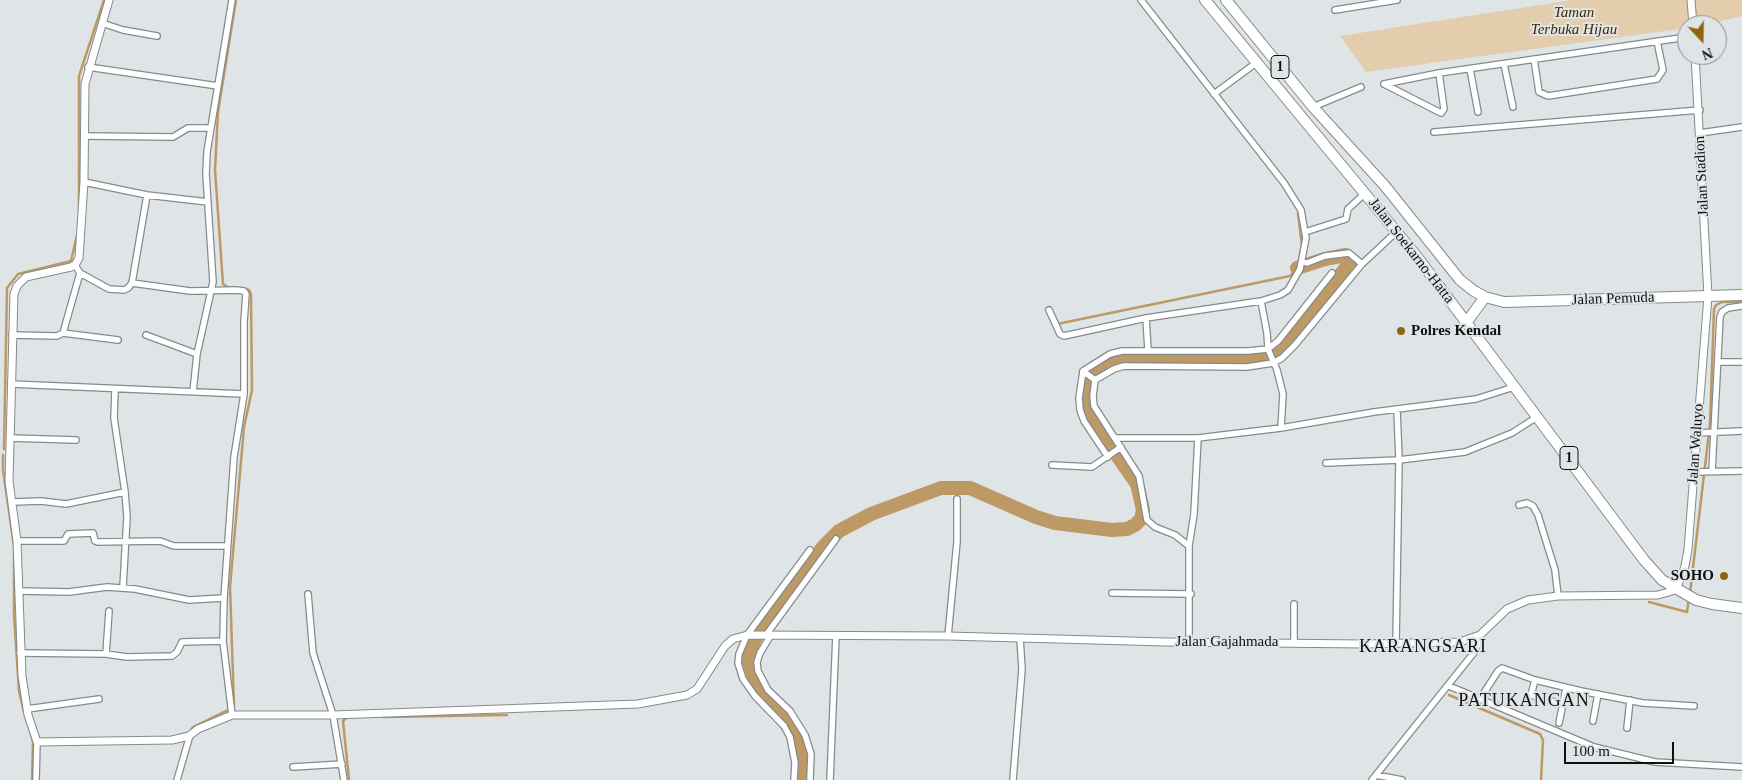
<!DOCTYPE html>
<html>
<head>
<meta charset="utf-8">
<style>
	body { margin:0 }
	#map { position:relative; width:1742px; height:780px; overflow:hidden; background:#dfe5e7; font-family:"Times New Roman",serif }
	canvas { display:block }
	.north { position:absolute; left:1677px; top:15px; width:50px; height:50px; box-sizing:border-box; background:#dfe5e7; border:1px solid #8c9091; border-radius:50%; rotate:159deg; font-size:14px; font-weight:700; line-height:20px; text-align:center; color:#0f1111 }
	.north::after { content:''; display:block; margin:auto; width:18px; height:22px; background:#926410; clip-path:polygon(50% 0,100% 100%,50% 72%,0 100%) }
	.scale { position:absolute; left:1564px; top:742px; width:110px; height:22px; box-sizing:border-box; border:2px solid #0f1111; border-top:0; padding-left:6px; font-size:15px; line-height:18px; white-space:nowrap; color:#0f1111; -webkit-text-stroke:4px #dfe5e7; paint-order:stroke }
</style>
</head>
<body>
<div id="map">
<canvas width="1742" height="780"></canvas>
<div class="north">N</div>
<div class="scale">100 m</div>
</div>
<script>
const ctx = document.querySelector('canvas').getContext('2d');
ctx.lineJoin = 'round';
function fillPath(path, color) {
  ctx.fillStyle = color;
  ctx.fill(path, 'evenodd');
}
function shape(rows) {
  const path = new Path2D();
  for (const r of rows) {
    path.moveTo(r[0], r[1]);
    for (let i = 2; i < r.length; i += 2) path.lineTo(r[i], r[i + 1]);
  }
  return path;
}
function stroke(path, color, width, dash) {
  ctx.strokeStyle = color;
  ctx.lineWidth = width;
  ctx.lineCap = dash ? 'butt' : 'round';
  ctx.setLineDash(dash || []);
  ctx.stroke(path);
}
function drawText(font, color, halo, rows, align = 'center') {
  ctx.font = font + ' "Times New Roman",serif';
  ctx.lineWidth = 4;
  ctx.setLineDash([]);
  ctx.textBaseline = 'middle';
  ctx.strokeStyle = halo;
  ctx.fillStyle = color;
  for (const [text, x, y, turn = 0] of rows) {
    ctx.save();
    ctx.translate(x, y);
    ctx.rotate((+turn || 0) * Math.PI / 180);
    ctx.textAlign = isNaN(turn) ? turn : align;
    if (halo) ctx.strokeText(text, 0, 0);
    ctx.fillText(text, 0, 0);
    ctx.restore();
  }
}
fillPath(shape([
	[1572,0,1742,0,1742,16,1704,25,1687,25,1687,28,1680,29,1366,72,1340,36]
]), '#e4cdad');
stroke(shape([
	[79,209,79,76,104,0],
	[229,288,223,284,215,170,218,112,236,0],
	[1057,324,1290,276,1297,268,1302,246,1298,213],
	[4,449,7,288,18,274,71,261,77,235],
	[3,455,3,470,14,546],
	[14,551,14,615,19,691,24,712],
	[1690,593,1710,424,1714,309,1716,305,1722,302,1742,302],
	[1649,602,1687,612,1689,598],
	[1449,695,1540,734,1543,740,1541,780],
	[234,705,230,587,244,427,252,390,251,295,249,290,240,288],
	[348,717,343,721,349,780],
	[383,717,507,715],
	[29,727,33,742,32,780],
	[187,736,193,727,230,709]
]), '#bc9965', 2.5);
stroke(shape([
	[803,780,802,749,794,729,757,685,748,659,754,641,761,629,823,547,839,531,871,514,941,488,970,488,1036,517,1055,523,1112,530,1127,529,1135,525,1141,519,1143,510,1137,484,1095,424,1088,407,1087,378,1091,373,1111,362,1133,358,1248,358,1274,353,1291,338,1352,260,1346,255,1325,259,1297,268]
]), '#bc9965', 14);
const minor = shape([
	[1335,10,1397,0],
	[102,23,123,30,157,36],
	[1534,59,1539,92,1548,96,1657,79,1663,70,1657,41],
	[1504,64,1513,107],
	[88,67,218,86],
	[1470,69,1478,112],
	[1384,84,1439,73,1687,37],
	[1384,84,1441,113,1444,109,1439,73],
	[1214,94,1256,63],
	[1313,107,1361,87],
	[1434,132,1700,110],
	[1700,133,1742,127],
	[85,136,173,137,188,128,210,128],
	[84,182,147,195,208,202],
	[1305,232,1346,219,1348,209,1361,197],
	[1302,261,1307,263,1325,256,1349,253,1362,264],
	[75,265,80,273,109,289,124,290,128,288,132,283,147,195],
	[132,283,190,291,236,290,244,291,246,294,244,322,244,394,234,457,224,598,223,641,232,715],
	[1261,301,1267,333,1268,349,1277,370,1283,394,1281,428],
	[1049,310,1060,334,1064,336,1146,318,1261,301,1280,295,1288,290,1300,269,1306,238,1301,210,1284,183,1141,0],
	[1146,318,1148,350],
	[63,333,118,340],
	[12,335,57,336,63,333,80,273],
	[146,335,197,354],
	[1719,362,1742,362],
	[1083,371,1095,380],
	[11,384,244,394],
	[115,390,114,418,125,492,127,517,123,587],
	[193,392,197,354,213,282,206,174,207,152,232,0],
	[1696,433,1742,431],
	[10,438,76,440],
	[1115,438,1198,438,1281,428,1374,412,1476,399,1514,387],
	[1108,457,1084,421,1080,410,1079,398,1083,371,1110,354,1122,351,1248,351,1268,349,1278,341,1332,273],
	[1326,463,1399,460,1465,452,1512,433,1537,417],
	[1052,465,1092,467,1121,447],
	[1712,471,1720,317,1722,312,1728,308,1742,306],
	[1694,472,1742,471],
	[13,502,41,501,66,504,125,492],
	[1519,505,1527,503,1533,506,1538,515,1555,570,1558,596],
	[17,541,64,541,68,534,93,533,95,541,98,542,160,541,174,546,227,546],
	[1189,546,1194,514,1198,438],
	[19,591,69,592,107,587,135,589,189,600,224,598],
	[1112,593,1191,594],
	[308,594,313,653,333,715,344,780],
	[766,635,836,539],
	[771,635,760,653,757,662,758,671,768,690,790,711,805,735,811,754,810,780],
	[948,636,957,542,957,499],
	[1189,642,1189,546,1175,535,1155,527,1147,520,1139,476,1094,406,1093,396,1095,380,1114,369,1124,366,1247,367,1273,363,1282,358,1295,345,1362,264,1393,235],
	[1294,642,1294,604],
	[1396,644,1399,460,1397,409],
	[20,653,106,654,127,657,172,656,177,652,182,642,223,641],
	[106,654,109,611],
	[1535,680,1531,695,1561,704],
	[1449,686,1594,747,1655,762,1742,767],
	[1480,699,1498,671,1502,668,1535,680,1581,691,1643,703,1694,706],
	[27,709,99,699],
	[1593,721,1598,694],
	[1559,723,1566,688],
	[1627,728,1630,700],
	[293,767,342,764],
	[1376,775,1402,780],
	[36,780,37,742],
	[177,780,190,735],
	[794,780,795,763,790,737,784,726,755,696,743,679,738,663,739,654,747,635,810,550],
	[830,780,836,635],
	[1013,780,1022,669,1020,638],
	[1372,780,1476,650,1480,635]
]);
const tertiary = shape([
	[109,0,85,84,84,182,79,258,75,265,71,267,26,277,17,286,14,294,9,481,17,541,22,676,28,715,37,742,172,740,189,736,198,729,232,715,333,715,638,704,687,695,697,689,725,646,733,639,747,635,948,636,1166,642,1365,644,1460,642,1480,635,1507,609,1528,600,1558,596,1658,595,1676,590,1685,566,1688,549,1708,296,1695,55],
	[1691,0,1693,25]
]);
const trunk = shape([
	[1205,0,1418,258,1644,560,1662,580,1696,600,1712,604,1742,608],
	[1226,0,1313,107,1385,186,1460,280,1474,291,1485,297,1504,302,1742,295],
	[1466,323,1485,297]
]);
stroke(minor, '#858a8c', 8);
stroke(tertiary, '#858a8c', 9);
stroke(trunk, '#858a8c', 12);
stroke(minor, '#fff', 5.5);
stroke(tertiary, '#fff', 7);
stroke(trunk, '#fff', 10);
for (const [x, y, r, color] of [
	[1401,331,5,"#926410"],
	[1724,576,5,"#926410"]
]) {
  const dot = new Path2D();
  dot.arc(x, y, r, 0, 2 * Math.PI);
  ctx.fillStyle = color;
  ctx.fill(dot);
  stroke(dot, '#dfe5e7', 2);
}
for (const [x, y, w] of [
	[1280,67,18],
	[1569,458,18]
]) {
  const box = new Path2D();
  box.roundRect(x - w / 2, y - 11.5, w, 23, 4);
  ctx.fillStyle = '#dfe5e7';
  ctx.fill(box);
  stroke(box, '#0f1111', 1);
}
drawText('bold 14px', '#0f1111', null, [
	["1",1280,67],
	["1",1569,458]
]);
drawText('italic 15px', '#412800', '#dfe5e7', [
	["Taman",1574,13],
	["Terbuka Hijau",1574,30]
]);
drawText('15px', '#0f1111', '#dfe5e7', [
	["Jalan Stadion",1702,176,-93],
	["Jalan Soekarno-Hatta",1411,251,52],
	["Jalan Pemuda",1613,299,-2],
	["Jalan Waluyo",1696,444,-86],
	["Jalan Gajahmada",1227,642]
]);
drawText('bold 15px', '#0f1111', '#dfe5e7', [
	["Polres Kendal",1411,331],
	["SOHO",1714,576,"right"]
], 'left');
ctx.letterSpacing = '1px';
drawText('18px', '#0f1111', '#dfe5e7', [
	["KARANGSARI",1423,647],
	["PATUKANGAN",1524,701]
]);
ctx.letterSpacing = '0px';
</script>
</body>
</html>
